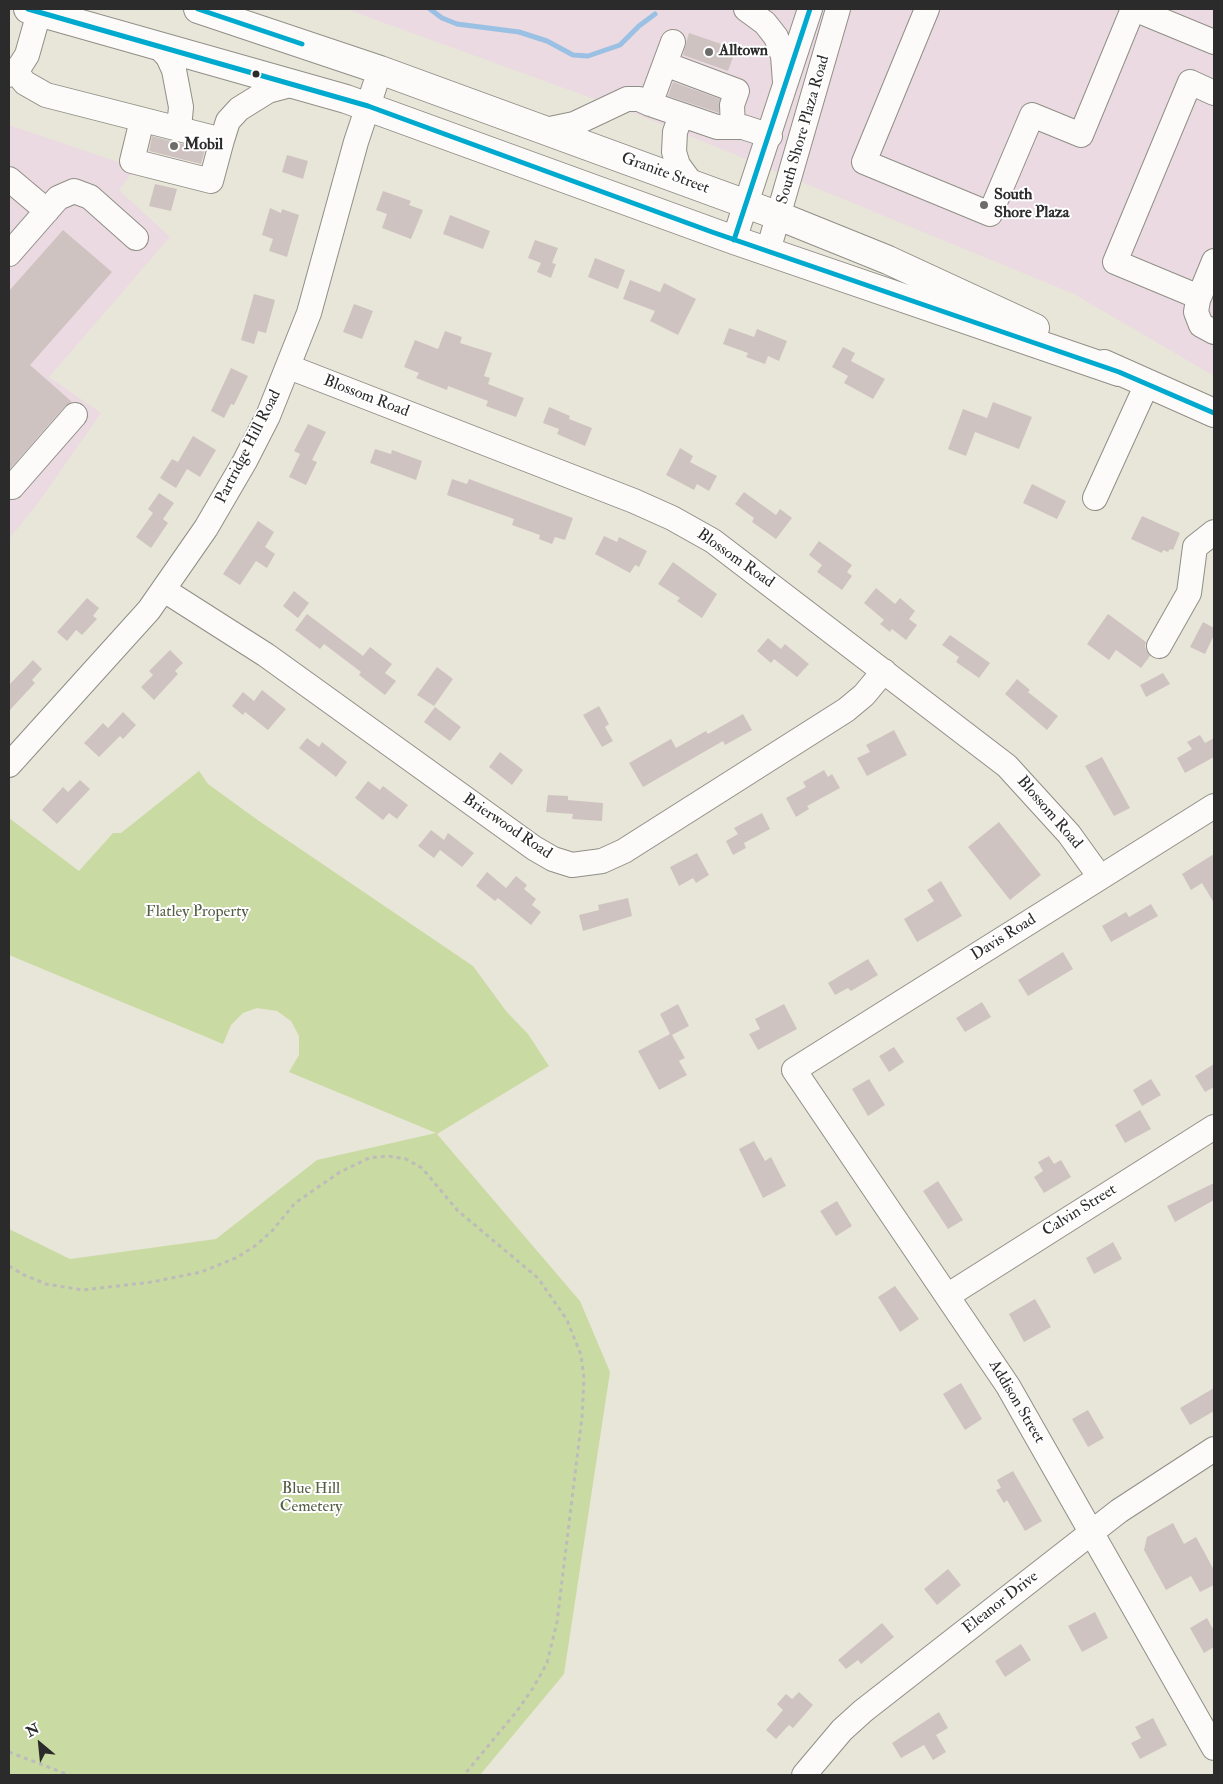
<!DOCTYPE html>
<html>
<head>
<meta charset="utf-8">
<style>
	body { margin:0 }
	#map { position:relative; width:1223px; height:1784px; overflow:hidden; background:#e8e6d8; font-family:"IM FELL Double Pica",serif }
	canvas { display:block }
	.frame { position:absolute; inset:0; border:10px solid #2b2b2b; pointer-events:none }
	.north { position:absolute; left:15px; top:1719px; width:50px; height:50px; -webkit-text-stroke:4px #fff; paint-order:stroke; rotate:332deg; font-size:14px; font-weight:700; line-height:20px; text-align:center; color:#2b2b2b }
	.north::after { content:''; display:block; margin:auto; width:18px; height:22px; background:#2b2b2b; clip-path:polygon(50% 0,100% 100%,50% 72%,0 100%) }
</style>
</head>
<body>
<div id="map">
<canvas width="1223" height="1784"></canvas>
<div class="frame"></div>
<div class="north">N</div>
</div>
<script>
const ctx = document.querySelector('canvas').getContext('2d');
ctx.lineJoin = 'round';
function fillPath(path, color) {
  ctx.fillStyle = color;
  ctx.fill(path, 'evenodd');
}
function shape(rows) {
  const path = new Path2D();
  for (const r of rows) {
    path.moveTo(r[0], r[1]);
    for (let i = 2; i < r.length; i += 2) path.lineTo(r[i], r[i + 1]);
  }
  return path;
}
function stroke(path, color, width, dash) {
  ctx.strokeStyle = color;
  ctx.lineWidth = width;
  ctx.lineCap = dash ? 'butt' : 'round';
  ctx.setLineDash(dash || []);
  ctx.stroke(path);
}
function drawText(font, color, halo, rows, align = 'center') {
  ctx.font = font + ' "IM FELL Double Pica",serif';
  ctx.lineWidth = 4;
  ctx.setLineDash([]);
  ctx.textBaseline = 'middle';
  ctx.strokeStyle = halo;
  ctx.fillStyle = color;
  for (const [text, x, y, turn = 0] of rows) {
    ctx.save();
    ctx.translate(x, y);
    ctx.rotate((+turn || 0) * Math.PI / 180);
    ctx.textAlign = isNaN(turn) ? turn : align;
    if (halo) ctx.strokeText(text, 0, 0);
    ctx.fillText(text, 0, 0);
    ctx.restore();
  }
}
fillPath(shape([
	[346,9,1214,9,1214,376,1074,294,641,116],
	[9,125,136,168,119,190,170,237,49,377,101,413,38,503,9,539]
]), '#ebdae1');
fillPath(shape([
	[199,771,208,784,259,821,473,966,506,1011,528,1034,549,1066,437,1134,580,1301,610,1372,564,1674,480,1775,9,1775,9,1229,70,1259,216,1239,317,1160,436,1133,289,1072,299,1055,299,1036,291,1021,277,1011,257,1008,243,1013,231,1025,223,1044,9,955,9,818,79,871,113,833,121,833]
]), '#cadaa3');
stroke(shape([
	[430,9,442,18,457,24,519,32,547,41,573,55,588,56,620,45,639,26,655,14]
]), '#9ac1e3', 5);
fillPath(shape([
	[689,33,736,49,728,71,683,55],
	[673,82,720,99,719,113,668,96],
	[152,136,205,150,201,164,149,151],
	[287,155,308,161,303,179,282,172],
	[155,184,177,189,171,211,149,206],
	[383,191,411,201,409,205,423,210,411,239,382,228,387,214,376,210],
	[270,208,281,213,282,209,299,215,287,257,269,251,273,239,262,235],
	[450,215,490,231,483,249,443,234],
	[63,230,112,272,30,365,72,402,65,406,9,470,9,291],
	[535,240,558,248,552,263,556,264,551,278,537,272,541,263,528,258],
	[595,258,625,270,618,289,588,277],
	[630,280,660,292,664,283,696,299,678,335,650,321,655,311,623,299],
	[254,294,275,300,266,333,258,331,254,344,241,340],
	[354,304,373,311,362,339,343,332],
	[729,328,754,337,757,329,787,341,779,361,768,356,765,364,746,357,748,353,723,344],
	[445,331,462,337,460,343,492,353,484,376,490,378,488,384,524,398,516,417,486,406,488,401,448,386,447,390,416,378,419,373,404,367,415,340,438,349],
	[843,347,855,353,851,361,885,379,873,399,844,383,848,376,832,367],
	[231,368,248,376,234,405,231,404,224,418,211,411],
	[993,402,1032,417,1019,449,975,432,966,456,948,449,963,409,987,418],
	[549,407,570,416,569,419,592,428,585,446,557,434,559,429,543,423],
	[308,424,326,432,312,460,317,462,306,485,289,477,300,454,294,451],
	[193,436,216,450,200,477,187,469,176,488,160,478,172,459,178,462],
	[680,448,693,456,690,462,717,476,709,491,697,484,694,490,666,475],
	[375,449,391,454,392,450,422,461,416,480,370,463],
	[452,479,467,484,469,479,573,518,565,540,555,537,552,544,539,539,540,535,512,525,514,519,447,495],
	[1032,484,1066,501,1057,519,1023,503],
	[744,492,776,515,780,509,792,518,776,539,752,522,754,518,735,504],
	[159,493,174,503,163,519,168,523,151,548,136,537,153,513,148,509],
	[1142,516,1180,533,1173,550,1170,549,1168,552,1163,550,1162,553,1131,539],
	[258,521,274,532,265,547,275,554,267,568,256,561,240,585,223,574],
	[604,536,617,542,619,537,647,551,639,567,635,565,630,573,595,554],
	[819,541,852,565,847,572,852,576,842,590,817,572,822,565,809,555],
	[673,562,717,594,702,618,677,601,680,598,658,584],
	[876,588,895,604,900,598,915,611,909,619,917,625,906,640,892,629,890,632,880,624,884,620,864,603],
	[294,591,309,603,298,618,283,606],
	[87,598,99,608,93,616,97,619,82,635,76,630,67,641,57,632],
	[307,614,363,656,370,647,392,664,385,673,396,681,385,695,359,675,361,672,324,644,320,649,295,630],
	[1108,614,1146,642,1145,647,1150,656,1141,668,1116,650,1109,660,1087,644],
	[1203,622,1214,628,1214,635,1205,654,1190,647],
	[950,635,990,663,979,678,956,662,959,657,942,645],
	[768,638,781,649,785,644,809,664,797,677,774,659,771,663,757,651],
	[170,650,183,663,175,671,178,674,154,700,141,687,153,675,149,671],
	[33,660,42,669,32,680,35,683,9,711,9,685],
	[437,667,453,679,434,706,417,695],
	[1163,673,1170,684,1146,697,1140,685],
	[1017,679,1030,690,1028,692,1058,716,1047,730,1005,694],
	[262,690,286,709,268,730,245,712,243,715,232,706,243,692,254,701],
	[599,706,609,724,605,727,613,741,602,747,583,715],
	[435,707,461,727,450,741,424,722],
	[123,712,136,725,123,739,120,736,99,757,84,743,103,723,108,728],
	[743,714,752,730,725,745,723,741,643,787,629,763,671,739,676,748,706,731,708,734],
	[894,730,907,755,867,776,857,758,870,752,866,745],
	[1200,735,1205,743,1214,738,1214,757,1185,773,1177,758,1192,749,1187,742],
	[307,738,319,747,322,742,347,762,336,777,299,748],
	[500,752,523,770,512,785,489,767],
	[1102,757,1130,808,1114,816,1085,766],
	[824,770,828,777,832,774,840,788,807,806,809,809,796,817,786,798,806,787,803,782],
	[80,780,90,789,57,824,42,810,63,787,68,792],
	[368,781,380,790,383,786,408,805,397,819,389,813,383,820,355,798],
	[548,795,568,796,568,800,603,803,602,821,572,819,573,814,546,812],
	[762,813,770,829,744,843,746,848,733,855,726,841,738,834,734,828],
	[999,822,1041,875,1010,900,968,847],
	[431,830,444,840,448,833,474,853,462,867,440,850,434,858,418,846],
	[697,853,709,875,696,883,693,878,679,886,670,867],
	[1214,854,1214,903,1202,883,1191,890,1182,874],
	[487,872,506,888,516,876,527,885,524,889,536,899,532,905,541,912,531,925,498,898,495,901,476,886],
	[941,881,962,916,917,942,904,919,934,901,927,890],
	[628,898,632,916,583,931,579,915,599,910,598,905],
	[1151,904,1158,916,1111,942,1102,926,1126,912,1129,917],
	[1063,952,1073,969,1028,996,1018,980],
	[868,959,878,975,851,991,848,988,835,995,828,983],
	[982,1002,991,1017,965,1032,956,1018],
	[678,1004,689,1026,672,1035,685,1058,679,1061,687,1075,659,1090,638,1051,670,1034,660,1014],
	[784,1004,797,1029,758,1050,749,1034,760,1029,755,1019],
	[894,1047,904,1062,889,1072,879,1056],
	[1214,1064,1214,1087,1205,1092,1195,1076],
	[869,1079,885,1105,868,1116,852,1089],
	[1151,1079,1161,1095,1142,1106,1133,1090],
	[1140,1110,1151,1129,1125,1143,1115,1125],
	[754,1141,765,1161,771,1157,786,1186,763,1198,739,1149],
	[1049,1156,1054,1164,1061,1160,1071,1177,1044,1193,1034,1177,1043,1171,1038,1162],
	[938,1181,963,1220,948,1229,923,1191],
	[1214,1183,1214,1200,1175,1222,1167,1206],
	[837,1201,852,1226,836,1236,820,1211],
	[1113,1242,1122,1259,1094,1274,1086,1258],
	[895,1286,919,1319,900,1332,878,1297],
	[1035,1299,1051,1327,1024,1342,1009,1314],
	[961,1383,982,1419,965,1430,943,1394],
	[1214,1388,1214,1411,1190,1425,1180,1408],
	[1088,1410,1104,1438,1088,1447,1072,1419],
	[1013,1471,1042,1521,1025,1531,1007,1500,1004,1503,996,1490,1001,1488,997,1480],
	[1173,1523,1184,1544,1196,1537,1214,1570,1214,1585,1200,1592,1191,1576,1166,1590,1144,1550,1147,1537],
	[948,1569,961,1585,937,1605,924,1589],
	[1095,1612,1108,1638,1082,1652,1068,1626],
	[1207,1618,1214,1631,1214,1647,1204,1653,1190,1628],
	[882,1623,894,1637,861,1664,858,1660,846,1669,838,1660],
	[1021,1644,1031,1660,1005,1677,995,1661],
	[799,1692,813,1705,793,1728,789,1725,776,1739,766,1730,783,1710,777,1704,786,1694,792,1699],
	[939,1712,948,1728,936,1735,946,1752,933,1760,924,1745,901,1758,892,1743],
	[1153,1718,1167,1745,1140,1759,1131,1743,1141,1738,1135,1727]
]), '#cfc3c1');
const minor = shape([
	[746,9,765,23,776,37,783,56,785,82],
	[927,9,864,162,990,214,1032,115,1081,135,1133,9],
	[1134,9,1214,42],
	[673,42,650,104,717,127,743,127,770,136],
	[157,45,168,57,174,70,181,107,179,129],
	[665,64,737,91,732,105,733,127],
	[15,71,25,83,46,95,179,129,222,140,211,181,132,161,142,120],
	[9,75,20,66,27,55,40,9],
	[681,115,675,132,674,152,678,165,692,184],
	[545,130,574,124,627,99,639,99,650,104],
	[222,140,228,121,239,109,268,91,294,84],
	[9,179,47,211],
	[734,240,810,9],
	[768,251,838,9],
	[9,254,58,198,74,191,90,197,136,238],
	[1214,261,1198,300,1196,312,1201,325,1214,332],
	[1199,297,1115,262,1190,82,1214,93],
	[289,367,634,501,672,518,713,541,1007,766,1069,834,1100,877],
	[9,484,12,487,75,415],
	[1095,498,1147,384],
	[164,590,266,655,534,848,553,859,572,865,602,861,624,851,846,710,864,695,884,671],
	[1159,646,1189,593,1195,547,1214,532],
	[9,765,149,610,206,528,245,461,268,416,309,313,356,142,380,70],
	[1214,806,794,1070,1008,1386,1214,1748],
	[947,1296,1214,1127],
	[804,1775,842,1730,863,1711,1119,1511,1214,1449]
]);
const major = shape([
	[28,9,346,99,734,240,1119,372],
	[198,9,380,70,779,216,888,260,1035,328],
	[1104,364,1214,413]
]);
stroke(minor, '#8f8f87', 26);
stroke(major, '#8f8f87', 30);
stroke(shape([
	[9,1266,24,1275,46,1284,83,1290,152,1282,201,1272,236,1258,255,1246,272,1231,295,1203,340,1172,369,1158,388,1156,406,1159,422,1168,458,1211,538,1278,567,1320,581,1355,584,1378,582,1417,557,1622,547,1663,533,1688,517,1711,464,1775],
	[9,1752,69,1775]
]), '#bdbcba', 3, [4, 4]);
stroke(minor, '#fcfbf9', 24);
stroke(major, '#fcfbf9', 28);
stroke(shape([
	[28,9,368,106,712,232,1119,372,1214,413],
	[198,9,302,44],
	[734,240,810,9]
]), '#00a9ce', 5);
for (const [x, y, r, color] of [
	[709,52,5,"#6d6c68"],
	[256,74,4.5,"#2b2b2b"],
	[174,146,5,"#6d6c68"],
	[984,205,5,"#6d6c68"]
]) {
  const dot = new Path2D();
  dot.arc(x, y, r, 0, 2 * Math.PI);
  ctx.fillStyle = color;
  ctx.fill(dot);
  stroke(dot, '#fff', 2);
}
drawText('bold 16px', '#2b2b2b', '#fff', [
	["Alltown",719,52],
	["Mobil",184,146],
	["South",994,196],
	["Shore Plaza",994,214]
], 'left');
drawText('16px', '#2b2b2b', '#fff', [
	["South Shore Plaza Road",804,130,-74],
	["Granite Street",665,174,20],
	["Blossom Road",366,397,21],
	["Partridge Hill Road",249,447,-63],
	["Blossom Road",735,559,35],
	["Blossom Road",1049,813,49],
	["Brierwood Road",507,827,34],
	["Davis Road",1004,938,-32],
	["Calvin Street",1080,1211,-32],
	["Addison Street",1016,1402,59],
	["Eleanor Drive",1001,1603,-38]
]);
drawText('16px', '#535d42', '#fff', [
	["Flatley Property",197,913],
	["Blue Hill",311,1490],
	["Cemetery",311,1508]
]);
</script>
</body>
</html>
